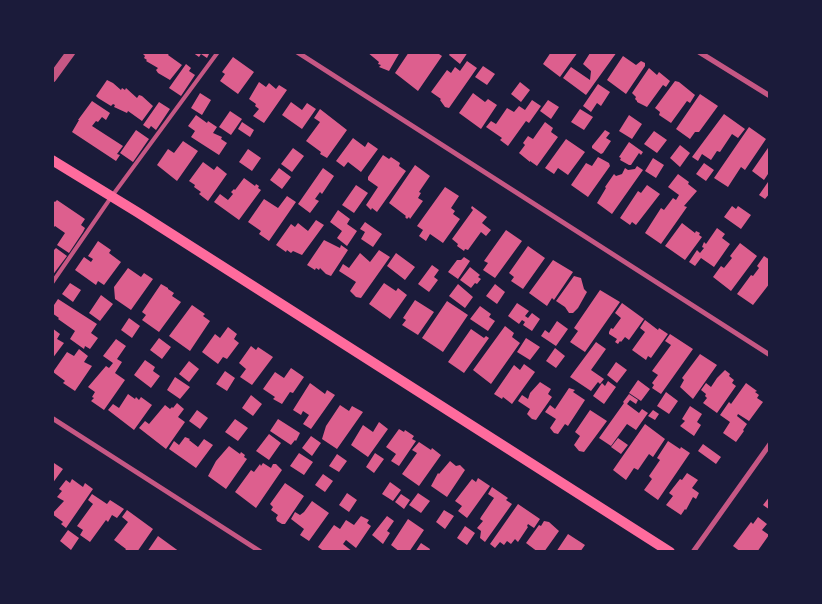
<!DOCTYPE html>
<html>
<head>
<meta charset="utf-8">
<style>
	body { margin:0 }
	#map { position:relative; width:822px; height:604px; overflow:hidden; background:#1b1b3a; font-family:"Noto Sans",sans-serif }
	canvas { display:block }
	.frame { position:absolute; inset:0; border:54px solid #1b1b3a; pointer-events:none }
</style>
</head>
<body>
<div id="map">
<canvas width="822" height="604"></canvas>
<div class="frame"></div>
</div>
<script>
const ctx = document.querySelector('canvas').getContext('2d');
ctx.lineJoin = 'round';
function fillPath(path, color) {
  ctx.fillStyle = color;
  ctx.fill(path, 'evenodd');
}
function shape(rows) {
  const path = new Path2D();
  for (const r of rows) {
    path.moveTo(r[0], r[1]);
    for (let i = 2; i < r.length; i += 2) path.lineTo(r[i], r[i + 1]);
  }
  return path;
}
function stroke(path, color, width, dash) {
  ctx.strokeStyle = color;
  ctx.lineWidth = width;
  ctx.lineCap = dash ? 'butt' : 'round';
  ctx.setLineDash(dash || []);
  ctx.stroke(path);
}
fillPath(shape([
	[141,52,170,52,168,55,182,65,170,80,158,73,156,70,158,68,146,61,147,60,144,58,145,56],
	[192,52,210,52,207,58,201,54,199,57],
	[367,52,400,52,389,71,379,67,381,65,378,64,379,62],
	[409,52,436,52,442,56,418,91,395,73],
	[451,52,468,52,460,64,449,55],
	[551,52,578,52,560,77,543,64],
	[617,52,586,95,563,78,571,67,590,80,591,71,583,64,590,53],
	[623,56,636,65,641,61,645,63,645,66,626,94,607,80],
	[233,57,254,72,238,94,220,81,225,74,222,72],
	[467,61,477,68,449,108,445,107,440,100,441,99,431,92,447,70,451,73,455,67,460,71],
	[186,64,191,68,189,71,195,75,181,96,169,88],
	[483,66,495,74,487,85,475,77],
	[649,68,657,75,659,72,670,81,666,87,663,85,647,107,637,102,637,101,635,99,636,97,632,93],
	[107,80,113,83,121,90,122,88,125,90,126,88,137,98,139,95,142,96,153,106,142,121,128,111,127,113,114,107,115,105,113,104,111,106,98,98,96,96],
	[675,81,679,82,695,95,690,103,687,101,671,123,659,115,660,112,655,108],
	[259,82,266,87,269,83,276,89,279,85,287,90,264,123,253,116,259,109,255,106,256,104,249,99],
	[520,82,530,90,521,102,511,94],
	[598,84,610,92,601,106,597,103,591,112,583,106],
	[200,93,211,100,202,115,191,108],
	[473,93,485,102,488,99,497,105,481,129,459,113],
	[700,94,718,106,699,132,695,132,690,139,676,129],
	[532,100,541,106,529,123,526,121,508,146,500,140,502,138,486,127,491,121,496,124,507,108,514,112,519,106,525,110],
	[548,100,559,107,551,119,540,111],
	[92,101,110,113,106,120,102,117,98,122,96,121,92,126,123,146,117,154,120,155,116,161,72,132,79,120,78,120],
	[159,102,170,109,156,130,151,126,149,129,143,125],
	[291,102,302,110,307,103,316,109,302,129,282,115],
	[320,109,347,130,327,158,320,154,321,152,306,141,320,122,314,118],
	[580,109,593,117,584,130,571,122],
	[230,111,242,119,231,135,219,127],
	[724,114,745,129,738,138,732,134,720,152,717,151,711,160,702,154,698,161,692,157],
	[196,115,207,123,208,121,217,127,213,133,222,137,221,139,227,143,219,155,191,137,195,131,188,126],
	[629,115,642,124,632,139,619,131],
	[242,122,254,130,250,137,238,129],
	[545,122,553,128,551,132,558,137,537,166,530,161,530,162,519,153,525,145,523,143,528,136,533,139],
	[749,127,766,139,745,170,741,167,728,187,714,178],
	[136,130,149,139,133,162,120,153],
	[605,130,610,133,606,138,611,141,603,153,601,154,592,148,592,146],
	[654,131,667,140,657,153,644,144],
	[353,138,365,147,368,142,378,149,361,172,348,162,344,167,336,161],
	[566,139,585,152,568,175,558,168,554,174,545,168],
	[183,141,198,151,177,181,157,165,168,149,174,153],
	[629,142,643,152,641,155,639,153,631,165,629,165,620,160,621,158,619,157],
	[680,145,690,153,680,167,670,158],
	[770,145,770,175,768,174,764,180,752,171],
	[293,148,304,156,292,172,281,164],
	[248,149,261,158,252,171,239,162],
	[383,155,389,159,391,157,400,163,399,166,406,171,377,212,372,208,371,210,366,205,378,187,368,180,368,177],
	[598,157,609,163,610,166,588,197,571,185,586,163,592,166],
	[653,158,664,165,656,178,645,171],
	[203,162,214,170,217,166,227,174,208,201,199,194,201,192,194,187,195,185,189,181],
	[704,163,714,170,706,181,696,174],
	[415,165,430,176,419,192,421,193,418,198,423,201,410,219,409,217,407,219,405,217,406,216,389,203],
	[637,166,643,170,612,214,597,203,606,188,605,187,614,174,616,176,622,174,625,168,628,170,635,169],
	[279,168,291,177,282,189,270,180],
	[323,168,334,176,322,194,320,192,315,199,319,201,310,213,298,204],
	[678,174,689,182,688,184,697,191,684,206,687,207,661,244,645,233,661,208,664,210,673,198,676,200,679,195,668,187],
	[244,178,255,186,256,184,259,186,258,188,261,190,239,220,214,202,220,194,228,200,233,194,231,192,234,189,235,190],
	[768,182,770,183,770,193,765,199,759,195],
	[356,185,368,193,354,213,342,205],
	[647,185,660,194,636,225,632,222,630,225,620,218,638,191,641,193],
	[445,187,459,196,451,208,455,211,453,214,460,219,443,243,430,234,426,241,419,236,423,230,417,226],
	[287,196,296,202,269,241,259,234,261,231,248,222,264,199,278,208],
	[52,200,55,202,57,200,85,219,81,225,85,228,83,232,69,253,57,245,65,233,55,226,52,229],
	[472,206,487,217,482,223,491,230,486,236,481,232,468,250,465,249,464,251,457,246,458,244,452,239,473,210,471,208],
	[732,206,736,209,738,206,751,215,741,229,724,217],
	[338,210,350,219,347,224,357,231,347,246,337,238,342,231,330,222],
	[316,220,324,225,302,255,293,251,291,253,287,250,286,252,276,245,291,224,295,227,298,223,308,231],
	[365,222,382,234,373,247,361,239,365,232,360,229],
	[682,223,695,233,696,231,700,233,699,235,702,237,685,260,665,246],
	[717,228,725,234,722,238,730,244,714,267,701,258,695,266,689,262,697,250,700,253,704,248,702,247,704,242,706,244],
	[506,230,522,241,495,278,483,270,488,263,484,261],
	[324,240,340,248,341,245,348,250,331,276,326,274,320,268,319,270,316,268,315,270,307,265],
	[98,241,111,250,109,253,121,262,104,285,98,281,96,285,75,270,84,257,91,262,93,259,88,256],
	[740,243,757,256,731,291,713,277,721,266,724,268,732,258,730,256],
	[528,246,545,258,523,289,511,281,514,277,509,273],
	[56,248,67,256,52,276,52,249,54,250],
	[379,250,390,257,361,298,356,297,350,291,356,282,339,271,343,264,349,268,360,253,370,262],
	[396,253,415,267,405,280,387,266],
	[764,256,770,260,770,283,753,305,737,294,751,275,753,276,759,268,757,266],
	[464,257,470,261,458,279,448,272,457,260,461,260],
	[553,260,573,272,554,300,552,298,547,306,529,293],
	[432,265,439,270,434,277,438,280,429,292,418,284],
	[470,267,480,275,478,277,481,279,477,284,475,283,471,288,460,280],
	[128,268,141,277,144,273,153,279,131,310,115,299,114,287],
	[574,276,581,278,584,289,587,292,578,308,573,313,569,313,565,307,556,301],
	[70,283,81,290,73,302,62,294],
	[384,283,396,291,398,288,407,295,390,319,369,304],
	[161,284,168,288,168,289,174,293,172,296,181,302,159,332,142,320,146,315,142,312],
	[458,284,473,297,465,308,449,296],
	[495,284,505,292,497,304,486,296],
	[600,290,620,302,585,352,570,342,578,331,574,328],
	[101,295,113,304,100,321,89,313],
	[58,299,97,324,91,333,98,338,90,349,85,346,84,349,70,339,75,331,58,319,59,318,52,313,52,308],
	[415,300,434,312,418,335,402,325,406,320,403,318],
	[447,301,468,315,443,352,422,338],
	[517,303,529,311,525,316,528,318,532,313,540,319,532,331,523,325,525,322,522,320,519,324,508,316],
	[622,303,644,319,629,340,625,337,621,342,620,341,618,344,615,342,617,339,609,334,609,332,611,328,613,329,621,318,615,313],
	[192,305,205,314,203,316,210,321,190,351,169,336],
	[480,306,491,314,489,317,495,321,488,331,470,319],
	[129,318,140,326,132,338,121,330],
	[645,320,658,330,659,328,668,334,651,358,648,356,646,360,632,350,645,332,640,328],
	[557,321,568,329,556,346,541,336,545,330,549,333],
	[505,326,514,333,512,337,520,343,491,384,473,370],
	[228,327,237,334,234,339,239,343,227,359,223,357,218,364,202,352,215,334,220,338],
	[52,328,60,334,57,339,64,343,52,359],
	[471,329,484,338,486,336,489,338,464,373,448,362],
	[670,334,693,349,661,394,652,388,654,385,652,383,658,375,652,371,671,345,665,341],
	[159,338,171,347,162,359,150,350],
	[526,338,540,347,530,360,517,352],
	[116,339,126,346,117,359,122,362,115,373,125,380,104,410,91,401,94,398,92,397,95,392,88,387,106,366,109,368,113,363,103,356],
	[596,342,606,349,591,370,604,379,600,384,598,382,591,391,570,377],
	[251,346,256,350,258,347,273,357,252,385,240,377,246,369,239,363],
	[555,348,565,356,556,368,546,361],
	[79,349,88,356,84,362,92,366,75,391,63,383,65,381,53,372,67,352,74,356],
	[700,354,717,365,693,399,680,387,684,380,682,378],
	[145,360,155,367,153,371,160,376,151,388,134,375],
	[189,361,199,369,189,382,179,374],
	[616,362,627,370,617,383,607,375],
	[524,364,535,372,512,404,503,397,502,399,494,394,514,365,520,370],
	[291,368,304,377,293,393,290,392,282,404,273,399,275,397,263,389,275,372,284,378],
	[725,370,730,374,729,376,734,380,732,383,736,386,717,413,703,403,707,398,705,396,706,394,701,390,706,383,711,387,717,378],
	[225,371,235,378,227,391,216,384],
	[175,377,190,387,180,399,167,390],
	[638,380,650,389,641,401,629,393],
	[608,381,616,387,604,404,593,396,602,383,605,386],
	[540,382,551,389,548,394,552,397,536,420,532,419,527,414,530,409,518,401,522,395,528,399,530,393],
	[310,383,325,394,327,390,335,395,311,429,303,424,309,415,303,411,301,415,293,410],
	[746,383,757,391,755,392,759,395,757,398,763,402,749,421,738,414,737,416,747,424,743,430,744,431,736,442,723,433,730,422,720,415,729,402,731,404],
	[569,388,575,390,573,392,585,400,568,426,565,424,558,434,554,433,550,428,556,419,545,412,550,405,555,409],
	[666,392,678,401,669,414,657,406],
	[128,394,135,399,136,397,139,400,141,397,152,405,134,430,108,410,113,404,119,408],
	[629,394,638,400,636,404,630,400,627,404,639,413,642,409,648,413,636,430,627,424,611,446,599,438,624,403,623,402],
	[251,395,262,404,253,416,242,408],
	[177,403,184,409,178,417,185,422,166,449,139,428,145,421,149,424,165,405,170,409,172,407,173,408],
	[340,405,349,411,352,406,363,412,337,449,322,439,326,426],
	[690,406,702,414,697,422,701,425,694,436,680,426,685,421,682,419],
	[197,410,208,418,200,429,189,421],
	[590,410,607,421,584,452,579,451,574,445,580,436,575,432],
	[653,410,659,414,655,420,648,416],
	[235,419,248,428,238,441,225,432],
	[278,419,300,433,296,441,295,440,291,445,270,431],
	[379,422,388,429,368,457,351,445,363,425,373,432],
	[645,424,665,439,653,457,649,454,638,470,634,468,626,480,613,470],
	[399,429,404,432,405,430,414,436,412,439,416,441,399,466,391,461,396,454,386,447],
	[269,434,281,443,269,460,256,451],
	[311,436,321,443,312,456,302,448],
	[185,437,190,439,189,440,198,447,204,439,213,445,196,468,169,449,174,441,179,445],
	[618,438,628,445,621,454,611,447],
	[668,441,680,449,681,447,690,453,658,500,644,490,652,479,649,476,660,460,657,458],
	[419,442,431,450,432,448,441,455,419,486,402,474,417,453,412,450],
	[703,444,721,457,716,464,698,451],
	[229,446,240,454,241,452,245,455,244,457,247,459,226,489,208,476,216,461],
	[299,453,313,462,304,475,290,466],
	[375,453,384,459,374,473,366,467],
	[337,454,347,461,339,472,329,466],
	[450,461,456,466,460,465,465,470,447,497,431,486,438,473,439,474],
	[54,463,63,469,52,484,52,465],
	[263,463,271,468,273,464,276,464,282,470,256,508,235,492,251,470,254,472,260,464,261,466],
	[687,473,698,480,692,488,699,493,696,499,693,497,686,510,685,509,681,515,666,505,673,496,669,493,680,479,682,480],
	[323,474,333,481,325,492,315,485],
	[478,478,490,486,467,518,458,511,462,506,455,501,472,479,476,482],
	[72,479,83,487,85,483,93,489,66,528,61,524,63,522,52,514,64,501,57,497,62,491,59,489,66,480,70,483],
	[390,482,401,490,393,501,382,494],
	[285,483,304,496,285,524,282,524,277,521,276,518,278,515,271,510,273,507,270,504],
	[492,487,508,498,506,500,512,504,485,542,480,538,481,531,477,528,483,521,480,519,481,517,494,498,488,494],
	[347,493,357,500,349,512,339,505],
	[418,493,430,501,421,513,409,505],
	[92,494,107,504,110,500,124,509,117,518,112,515,108,522,106,520,90,542,80,535,83,530,77,526,93,504,88,500],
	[401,494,410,500,404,509,395,502],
	[770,496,770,510,763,505],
	[312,501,329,513,309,541,300,535,304,529,291,519,295,512,300,515,304,512],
	[518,504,540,519,534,528,528,524,527,526,528,527,518,542,515,539,511,544,507,541,504,545,500,542,495,548,490,544],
	[127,510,153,529,137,552,124,552,126,549,114,540,128,522,122,517],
	[444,510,454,516,445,529,436,522],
	[361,516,369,520,367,523,371,526,356,548,346,540,343,544,353,552,325,552,318,547,334,525,340,529,346,520,354,525],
	[387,516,394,521,387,531,390,533,383,544,372,535],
	[758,517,767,524,762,530,769,535,757,552,741,552,733,546,751,522,753,524],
	[408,519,424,530,409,552,400,552,391,545],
	[544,521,549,522,559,531,544,552,538,552,526,543,539,525,541,526],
	[465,526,475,533,467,545,457,538],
	[68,530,79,538,71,550,60,541],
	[568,534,585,545,580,552,556,552],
	[158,536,180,552,147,552],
	[421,543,430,549,429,552,415,552]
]), '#dd5f8e');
stroke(shape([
	[52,283,112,196,218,52]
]), '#c65784', 4);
stroke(shape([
	[297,52,770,355],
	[699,52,770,96],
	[52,418,261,552],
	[693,552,770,444]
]), '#c65784', 5);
stroke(shape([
	[52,78,71,52]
]), '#c65784', 9);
stroke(shape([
	[52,160,137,212,670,552]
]), '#ff6b9d', 10);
</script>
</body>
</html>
